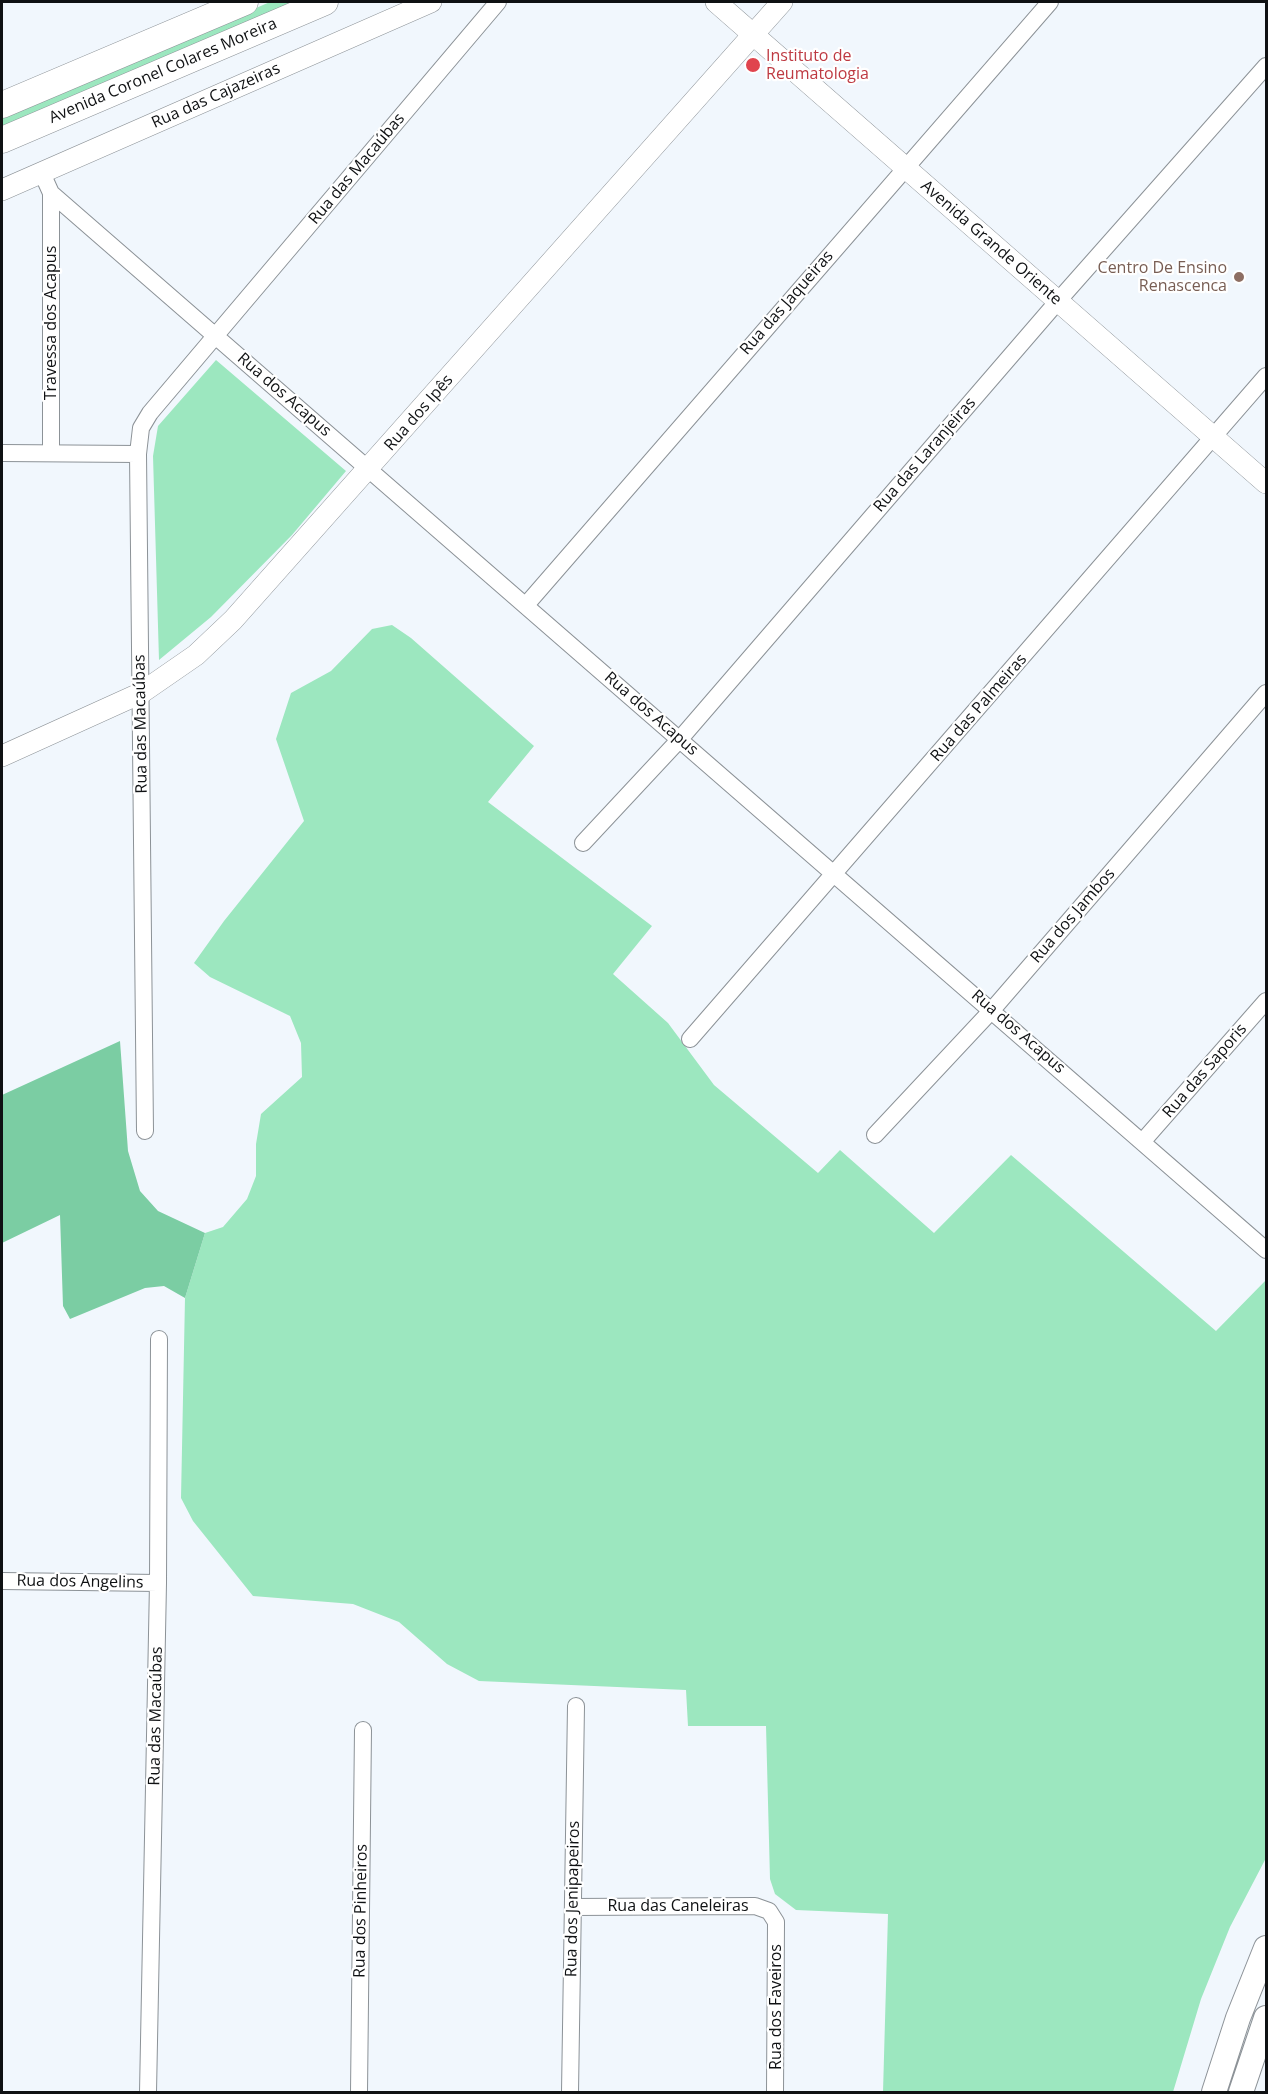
<!DOCTYPE html>
<html>
<head>
<meta charset="utf-8">
<style>
	body { margin:0 }
	#map { position:relative; width:1268px; height:2094px; overflow:hidden; background:#f1f7fd; font-family:"Open Sans",sans-serif }
	canvas { display:block }
	.frame { position:absolute; inset:0; border:3px solid #0f1113; pointer-events:none }
</style>
</head>
<body>
<div id="map">
<canvas width="1268" height="2094"></canvas>
<div class="frame"></div>
</div>
<script>
const ctx = document.querySelector('canvas').getContext('2d');
ctx.lineJoin = 'round';
function fillPath(path, color) {
  ctx.fillStyle = color;
  ctx.fill(path, 'evenodd');
}
function shape(rows) {
  const path = new Path2D();
  for (const r of rows) {
    path.moveTo(r[0], r[1]);
    for (let i = 2; i < r.length; i += 2) path.lineTo(r[i], r[i + 1]);
  }
  return path;
}
function stroke(path, color, width, dash) {
  ctx.strokeStyle = color;
  ctx.lineWidth = width;
  ctx.lineCap = dash ? 'butt' : 'round';
  ctx.setLineDash(dash || []);
  ctx.stroke(path);
}
function drawText(font, color, halo, rows, align = 'center') {
  ctx.font = font + ' "Open Sans",sans-serif';
  ctx.lineWidth = 4.5;
  ctx.setLineDash([]);
  ctx.textBaseline = 'middle';
  ctx.strokeStyle = halo;
  ctx.fillStyle = color;
  for (const [text, x, y, turn = 0] of rows) {
    ctx.save();
    ctx.translate(x, y);
    ctx.rotate((+turn || 0) * Math.PI / 180);
    ctx.textAlign = isNaN(turn) ? turn : align;
    if (halo) ctx.strokeText(text, 0, 0);
    ctx.fillText(text, 0, 0);
    ctx.restore();
  }
}
fillPath(shape([
	[270,2,306,2,2,131,2,117],
	[216,360,346,471,292,535,211,617,159,660,153,456,158,426],
	[392,625,411,638,534,746,488,802,652,926,613,974,668,1023,714,1085,818,1173,840,1150,934,1233,1011,1155,1216,1331,1266,1280,1266,1858,1230,1927,1201,1999,1173,2092,883,2092,888,1914,796,1910,775,1894,770,1879,766,1726,688,1726,686,1690,479,1681,447,1664,399,1622,353,1604,253,1596,193,1521,181,1498,185,1298,205,1233,223,1227,247,1199,256,1176,256,1144,261,1114,302,1077,301,1043,290,1016,210,977,194,963,224,921,304,821,276,739,291,693,331,671,372,629]
]), '#9ce7bf');
fillPath(shape([
	[120,1041,128,1151,140,1191,158,1211,205,1233,185,1298,164,1286,145,1288,70,1319,63,1306,60,1215,2,1243,2,1095]
]), '#7bcda3');
const minor = shape([
	[42,173,51,193,1266,1250],
	[2,453,138,454],
	[51,453,51,193],
	[526,605,1050,2],
	[583,843,680,739,1058,301,1266,66],
	[690,1039,1266,376],
	[145,1131,138,454,141,428,150,413,498,2],
	[875,1135,992,1010,1266,693],
	[1143,1141,1266,1001],
	[2,1581,158,1583],
	[573,1907,755,1906,769,1911,776,1922,775,2092],
	[148,2092,158,1583,159,1339],
	[359,2092,363,1730],
	[570,2092,576,1706]
]);
const tertiary = shape([
	[716,2,1266,483],
	[2,190,431,2],
	[2,756,141,693,196,655,233,620,782,2]
]);
const secondary = shape([
	[1214,2092,1238,2018,1266,1948],
	[1241,2092,1266,2018]
]);
const primary = shape([
	[2,105,245,2],
	[2,140,325,2]
]);
stroke(minor, '#8c9297', 18);
stroke(tertiary, '#8c9297', 22);
stroke(secondary, '#8c9297', 26);
stroke(primary, '#8c9297', 27);
stroke(minor, '#fff', 16);
stroke(tertiary, '#fff', 21);
stroke(secondary, '#fff', 24);
stroke(primary, '#fff', 26);
for (const [x, y, r, color] of [
	[753,65,8,"#e0444e"],
	[1239,277,6,"#8d6e63"]
]) {
  const dot = new Path2D();
  dot.arc(x, y, r, 0, 2 * Math.PI);
  ctx.fillStyle = color;
  ctx.fill(dot);
  stroke(dot, '#fff', 2);
}
drawText('16px', '#be3a42', '#fff', [
	["Instituto de",766,56],
	["Reumatologia",766,74]
], 'left');
drawText('16px', '#0f1113', '#fff', [
	["Avenida Coronel Colares Moreira",163,71,-23],
	["Rua das Cajazeiras",216,96,-24],
	["Rua das Macaúbas",357,169,-50],
	["Avenida Grande Oriente",991,243,41],
	["Rua das Jaqueiras",787,303,-49],
	["Travessa dos Acapus",51,323,-90],
	["Rua dos Acapus",284,395,41],
	["Rua dos Ipês",419,413,-49],
	["Rua das Laranjeiras",925,455,-49],
	["Rua das Palmeiras",979,708,-49],
	["Rua dos Acapus",651,714,41],
	["Rua das Macaúbas",141,724,-91],
	["Rua dos Jambos",1073,916,-49],
	["Rua dos Acapus",1018,1032,41],
	["Rua das Saporis",1205,1071,-49],
	["Rua dos Angelins",80,1582,1],
	["Rua das Macaúbas",156,1716,-89],
	["Rua dos Jenipapeiros",573,1899,-89],
	["Rua das Caneleiras",678,1906],
	["Rua dos Pinheiros",361,1911,-89],
	["Rua dos Faveiros",776,2007,-90]
]);
drawText('16px', '#785e54', '#fff', [
	["Centro De Ensino",1227,268],
	["Renascenca",1227,286]
], 'right');
</script>
</body>
</html>
